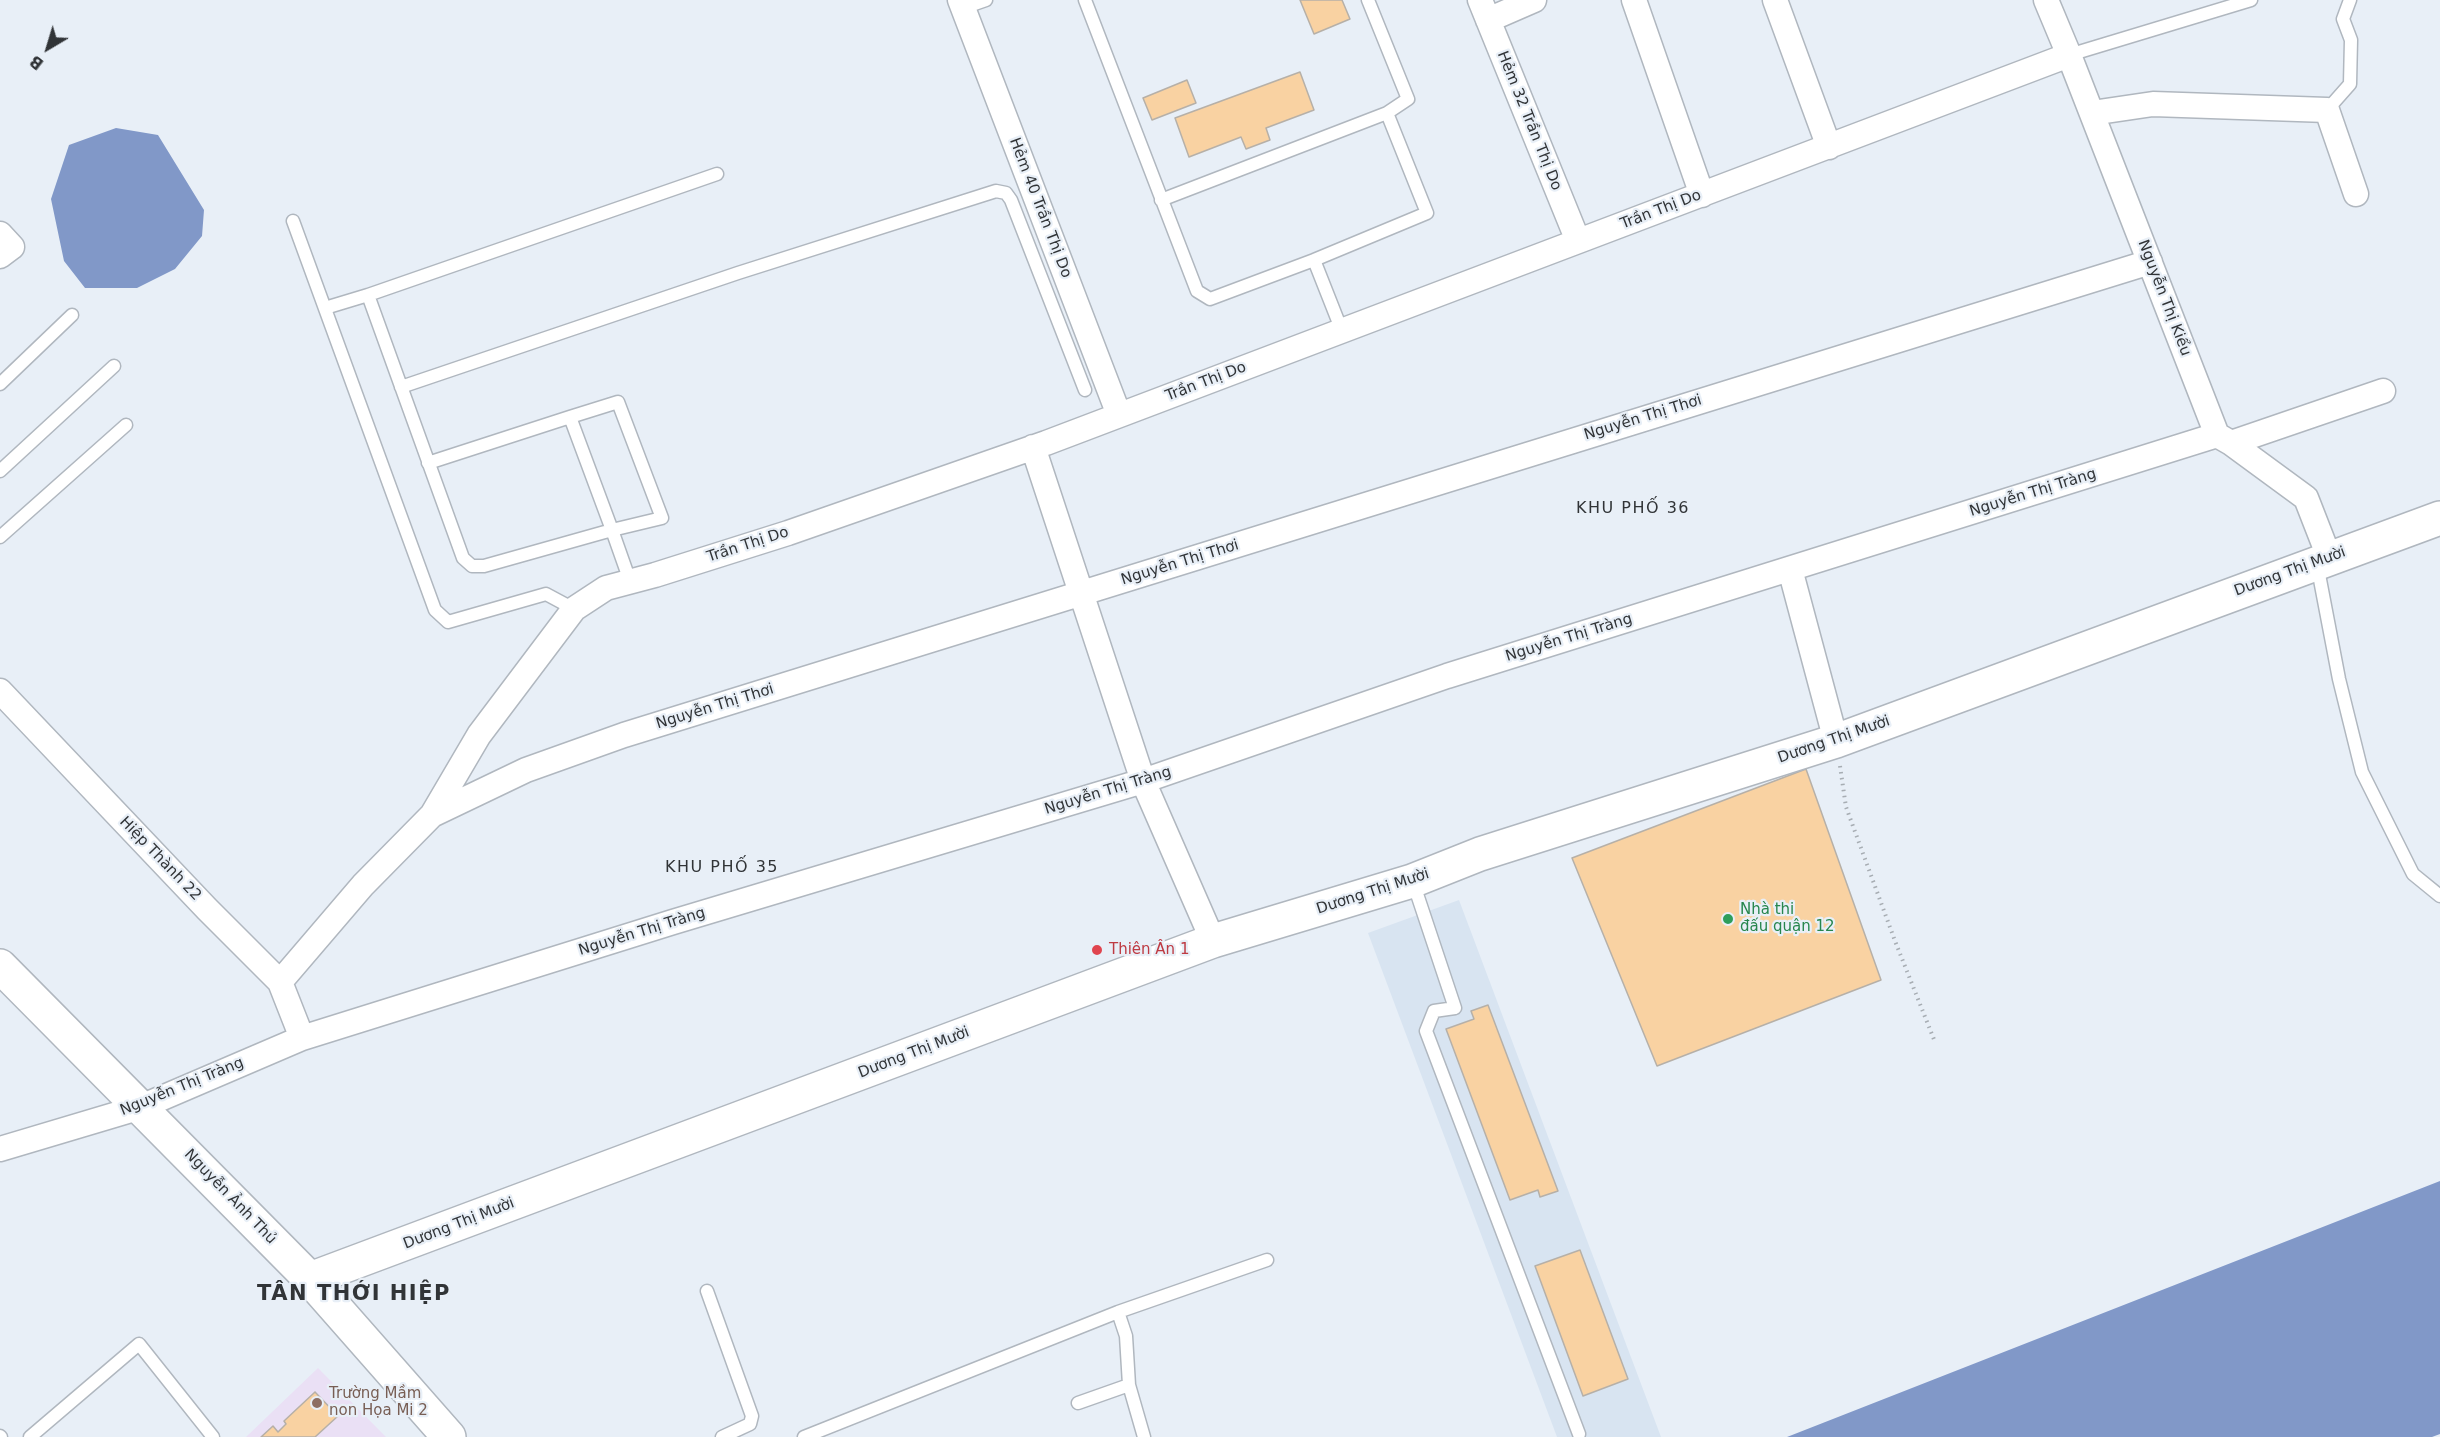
<!DOCTYPE html>
<html>
<head>
<meta charset="utf-8">
<style>
	body { margin:0 }
	#map { position:relative; width:2440px; height:1437px; overflow:hidden; background:#e8eff7; font-family:"DejaVu Sans",sans-serif }
	canvas { display:block }
	.north { position:absolute; left:18px; top:18px; width:60px; height:60px; -webkit-text-stroke:4px #e8eff7; paint-order:stroke; rotate:218deg; font-size:16px; font-weight:700; line-height:24px; text-align:center; color:#313437 }
	.north::after { content:''; display:block; margin:auto; width:21px; height:27px; background:#313437; clip-path:polygon(50% 0,100% 100%,50% 72%,0 100%) }
</style>
</head>
<body>
<div id="map">
<canvas width="2440" height="1437"></canvas>
<div class="north">B</div>
</div>
<script>
const ctx = document.querySelector('canvas').getContext('2d');
ctx.lineJoin = 'round';
function fillPath(path, color) {
  ctx.fillStyle = color;
  ctx.fill(path, 'evenodd');
}
function shape(rows) {
  const path = new Path2D();
  for (const r of rows) {
    path.moveTo(r[0], r[1]);
    for (let i = 2; i < r.length; i += 2) path.lineTo(r[i], r[i + 1]);
  }
  return path;
}
function stroke(path, color, width, dash) {
  ctx.strokeStyle = color;
  ctx.lineWidth = width;
  ctx.lineCap = dash ? 'butt' : 'round';
  ctx.setLineDash(dash || []);
  ctx.stroke(path);
}
function drawText(font, color, halo, rows, align = 'center') {
  ctx.font = font + ' "DejaVu Sans",sans-serif';
  ctx.lineWidth = 4.5;
  ctx.setLineDash([]);
  ctx.textBaseline = 'middle';
  ctx.strokeStyle = halo;
  ctx.fillStyle = color;
  for (const [text, x, y, turn = 0] of rows) {
    ctx.save();
    ctx.translate(x, y);
    ctx.rotate((+turn || 0) * Math.PI / 180);
    ctx.textAlign = isNaN(turn) ? turn : align;
    if (halo) ctx.strokeText(text, 0, 0);
    ctx.fillText(text, 0, 0);
    ctx.restore();
  }
}
fillPath(shape([
	[1459,900,1661,1437,1557,1437,1368,933]
]), '#d8e4f1');
fillPath(shape([
	[318,1368,386,1437,246,1437]
]), '#eae0f5');
fillPath(shape([
	[116,128,158,135,204,210,202,236,175,269,137,288,85,288,64,261,51,199,69,145],
	[2440,1181,2440,1434,2432,1437,1787,1437]
]), '#8198c8');
const building = shape([
	[1300,0,1342,0,1350,19,1314,34,1300,0],
	[1300,72,1314,110,1266,128,1270,140,1246,149,1241,137,1189,157,1175,118,1300,72],
	[1187,80,1196,103,1152,120,1143,98,1187,80],
	[1806,769,1881,980,1657,1066,1572,858,1806,769],
	[1488,1005,1558,1191,1540,1197,1538,1190,1510,1200,1446,1029,1474,1019,1471,1011,1488,1005],
	[1580,1250,1628,1379,1583,1396,1535,1266,1580,1250],
	[315,1392,338,1416,315,1437,261,1437,273,1426,278,1432,286,1424,284,1421,315,1392]
]);
fillPath(building, '#f9d2a2');
stroke(building, '#b6b0a8', 1.5);
const lane = shape([
	[1085,0,1197,291,1210,299,1314,260,1342,331],
	[1368,0,1408,99,1387,113],
	[963,8,986,0],
	[2069,55,2251,0],
	[2327,110,2350,84,2351,40,2343,19,2350,0],
	[1161,200,1387,113,1427,213,1314,260],
	[293,221,435,610,448,622,546,594,574,609],
	[325,308,368,295],
	[0,384,72,315],
	[401,387,738,273,996,191,1006,193,1011,200,1085,390],
	[428,463,570,417,618,402,662,518,612,530,570,417],
	[0,471,114,366],
	[0,537,126,425],
	[2317,564,2339,679,2362,772,2413,874,2440,896],
	[630,581,612,530,484,566,472,566,463,558,368,295,717,174],
	[1413,882,1455,1008,1434,1011,1426,1031,1579,1434],
	[707,1291,752,1416,750,1424,722,1437],
	[1118,1312,1126,1336,1129,1385,1144,1437],
	[1078,1403,1129,1385],
	[0,1436,1,1437],
	[30,1437,139,1344,213,1437],
	[804,1437,1118,1312,1267,1260]
]);
const street = shape([
	[960,0,1119,415],
	[1480,0,1578,241],
	[1634,0,1702,195],
	[1775,0,1829,147],
	[2046,0,2069,55,2217,435,2231,443,2306,498,2329,557],
	[1488,20,1534,0],
	[2092,113,2153,104,2327,110,2356,194],
	[0,234,12,247,0,256],
	[2231,443,2383,391],
	[1033,447,1143,781,1213,941],
	[1790,569,1836,741],
	[0,691,207,909,280,982,302,1038],
	[432,815,479,735,574,609,606,588,655,575,788,533,1046,443,2069,55],
	[280,982,363,885,432,815,526,770,624,735,2150,262],
	[0,1149,141,1107,302,1038,673,922,1143,781,1447,676,2217,435]
]);
const secondary = shape([
	[0,966,310,1279,449,1437],
	[310,1279,1213,941,1412,881,1480,854,1836,741,2440,518]
]);
stroke(lane, '#b0b7bf', 15);
stroke(street, '#b0b7bf', 27);
stroke(secondary, '#b0b7bf', 36);
stroke(shape([
	[1840,766,1846,807,1895,941,1935,1042]
]), '#a7adb3', 4, [1.5, 4.5]);
stroke(lane, '#fff', 12);
stroke(street, '#fff', 24);
stroke(secondary, '#fff', 33);
for (const [x, y, r, color] of [
	[1728,919,6,"#2e9e5b"],
	[1097,950,6,"#e0444e"],
	[317,1403,6,"#8d6e63"]
]) {
  const dot = new Path2D();
  dot.arc(x, y, r, 0, 2 * Math.PI);
  ctx.fillStyle = color;
  ctx.fill(dot);
  stroke(dot, '#e8eff7', 2);
}
drawText('15px', '#313437', '#e8eff7', [
	["Hẻm 32 Trần Thị Do",1529,121,68],
	["Hẻm 40 Trần Thị Do",1040,208,69],
	["Trần Thị Do",1661,210,-21],
	["Nguyễn Thị Kiểu",2164,298,69],
	["Trần Thị Do",1206,382,-21],
	["Nguyễn Thị Thơi",1643,418,-17],
	["Nguyễn Thị Tràng",2033,493,-17],
	["Trần Thị Do",748,545,-18],
	["Nguyễn Thị Thơi",1180,563,-17],
	["Dương Thị Mười",2290,572,-20],
	["Nguyễn Thị Tràng",1569,638,-17],
	["Nguyễn Thị Thơi",715,707,-17],
	["Dương Thị Mười",1834,740,-19],
	["Nguyễn Thị Tràng",1108,791,-17],
	["Hiệp Thành 22",160,859,46],
	["Dương Thị Mười",1373,892,-18],
	["Nguyễn Thị Tràng",642,932,-17],
	["Dương Thị Mười",914,1053,-21],
	["Nguyễn Thị Tràng",182,1087,-22],
	["Nguyễn Ảnh Thủ",230,1197,46],
	["Dương Thị Mười",459,1224,-21]
]);
drawText('15px', '#27864d', '#e8eff7', [
	["Nhà thi",1740,910],
	["đấu quận 12",1740,927]
], 'left');
drawText('15px', '#be3a42', '#e8eff7', [
	["Thiên Ân 1",1109,950]
], 'left');
drawText('15px', '#785e54', '#e8eff7', [
	["Trường Mầm",329,1394],
	["non Họa Mi 2",329,1411]
], 'left');
ctx.letterSpacing = '1.5px';
drawText('16px', '#313437', '#e8eff7', [
	["KHU PHỐ 36",1633,509],
	["KHU PHỐ 35",722,868]
]);
ctx.letterSpacing = '0px';
ctx.letterSpacing = '1.5px';
drawText('bold 21px', '#313437', '#e8eff7', [
	["TÂN THỚI HIỆP",354,1295]
]);
ctx.letterSpacing = '0px';
</script>
</body>
</html>
